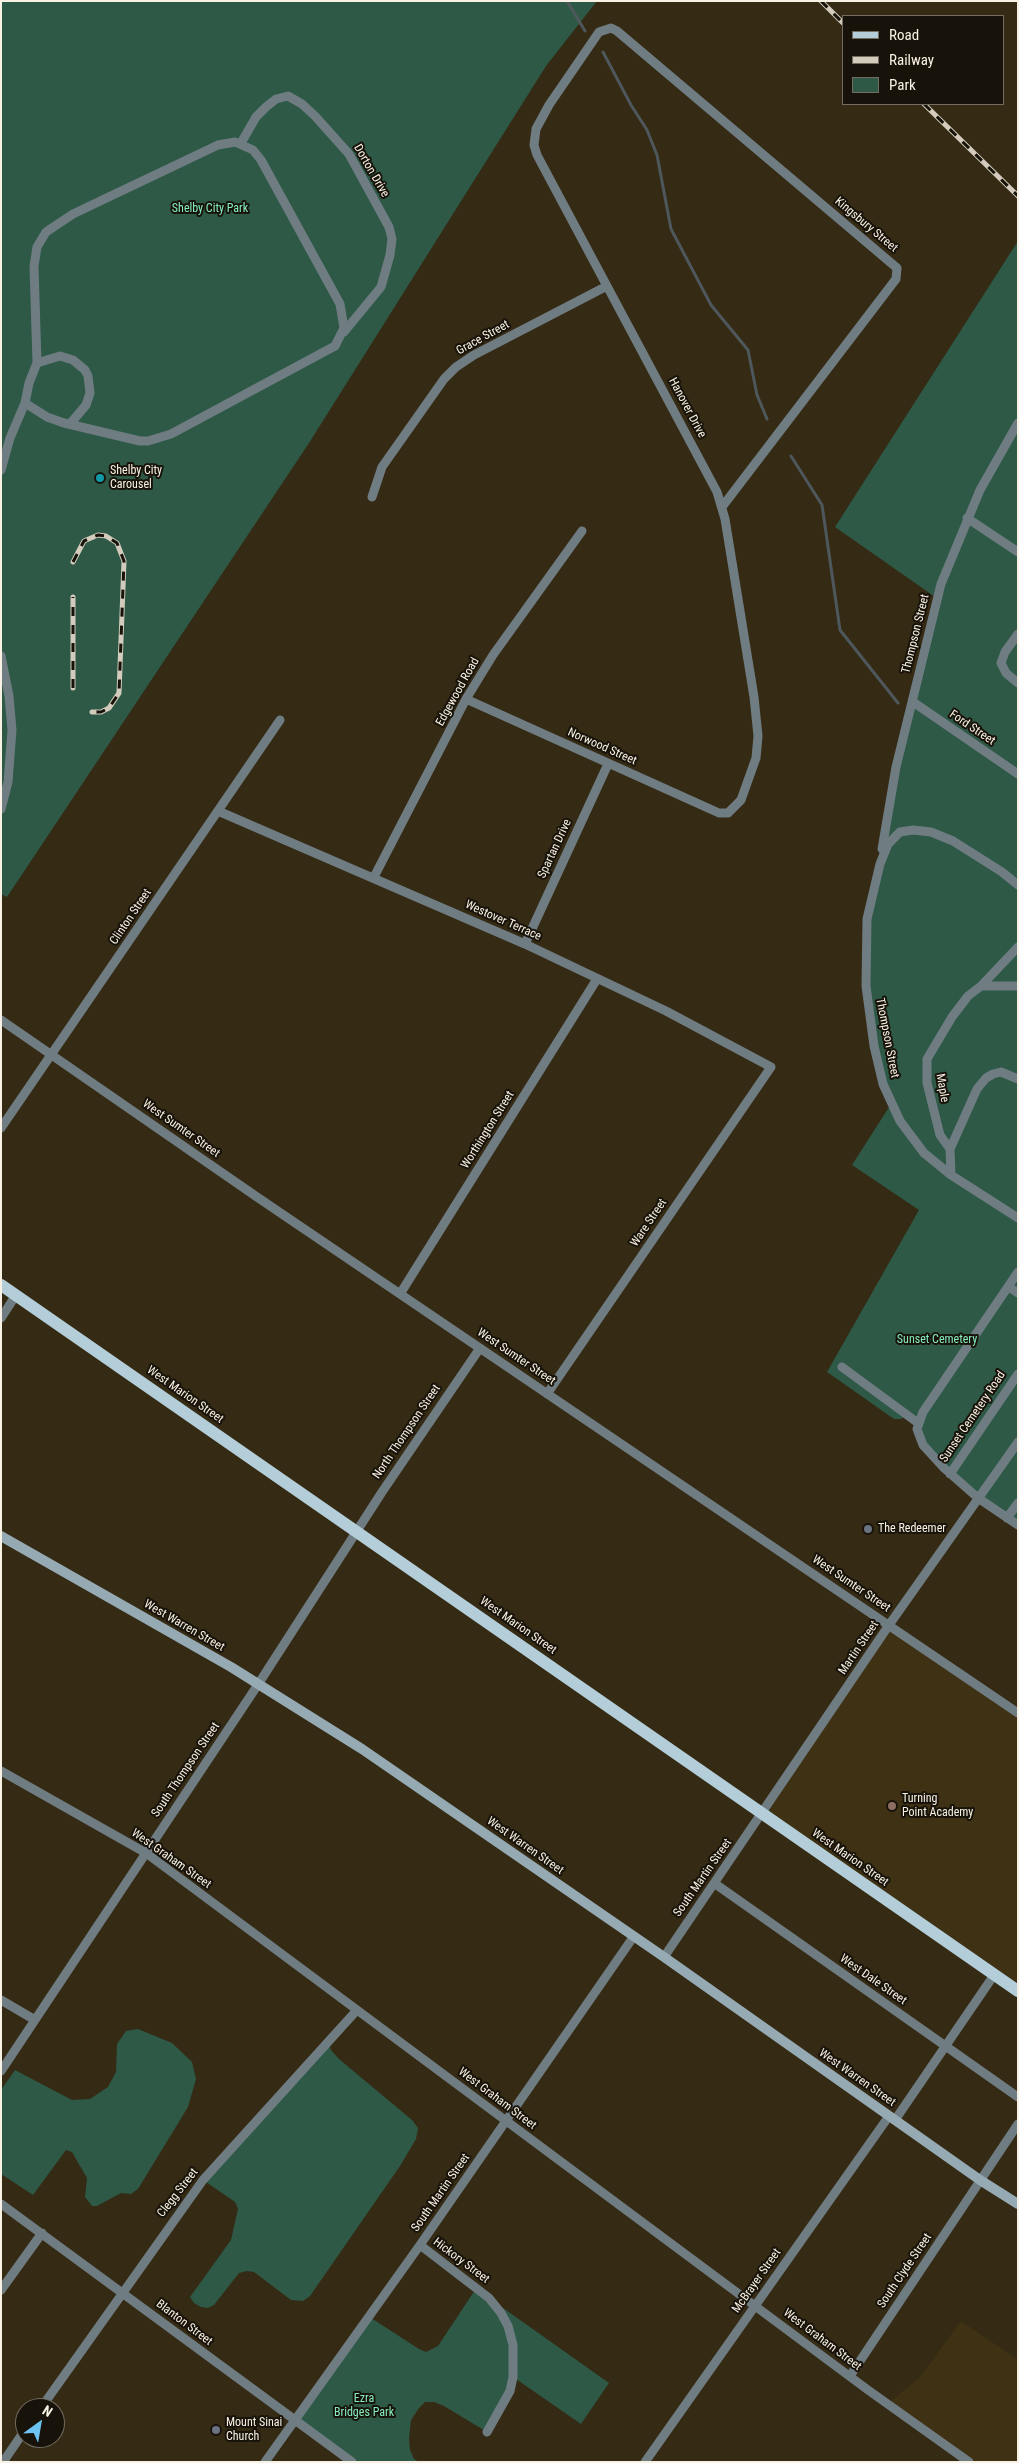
<!DOCTYPE html>
<html>
<head>
<meta charset="utf-8">
<style>
	body { margin:0 }
	#map { position:relative; width:1019px; height:2463px; overflow:hidden; background:#352a14; font-family:"Roboto Condensed",sans-serif }
	canvas { display:block }
	.frame { position:absolute; inset:0; border:2px solid #f9f2e4; pointer-events:none }
	.legend { position:absolute; left:842px; top:15px; width:162px; height:90px; box-sizing:border-box; background:#18130a; border:1px solid #726c61; margin:0; padding:6px 9px; list-style:none; font-size:15px; color:#f9f2e4 }
	.legend li { display:flex; align-items:center; gap:10px; height:25px }
	.legend b { width:25px; border:1px solid #726c61 }
	.north { position:absolute; left:15px; top:2398px; width:50px; height:50px; box-sizing:border-box; background:#18130a; border:1px solid #726c61; border-radius:50%; rotate:32deg; font-size:14px; font-weight:700; line-height:20px; text-align:center; color:#f9f2e4 }
	.north::after { content:''; display:block; margin:auto; width:18px; height:22px; background:#6cc3f2; clip-path:polygon(50% 0,100% 100%,50% 72%,0 100%) }
</style>
</head>
<body>
<div id="map">
<canvas width="1019" height="2463"></canvas>
<div class="frame"></div>
<ul class="legend">
<li><b style="height:6px;background:#b3ced9"></b>Road</li>
<li><b style="height:6px;background:#d3ccbc"></b>Railway</li>
<li><b style="height:14px;background:#2d5946"></b>Park</li>
</ul>
<div class="north">N</div>
</div>
<script>
const ctx = document.querySelector('canvas').getContext('2d');
ctx.lineJoin = 'round';
function fillPath(path, color) {
  ctx.fillStyle = color;
  ctx.fill(path, 'evenodd');
}
function shape(rows) {
  const path = new Path2D();
  for (const r of rows) {
    path.moveTo(r[0], r[1]);
    for (let i = 2; i < r.length; i += 2) path.lineTo(r[i], r[i + 1]);
  }
  return path;
}
function stroke(path, color, width, dash) {
  ctx.strokeStyle = color;
  ctx.lineWidth = width;
  ctx.lineCap = dash ? 'butt' : 'round';
  ctx.setLineDash(dash || []);
  ctx.stroke(path);
}
function drawText(font, color, halo, rows, align = 'center') {
  ctx.font = font + ' "Roboto Condensed",sans-serif';
  ctx.lineWidth = 4;
  ctx.setLineDash([]);
  ctx.textBaseline = 'middle';
  ctx.strokeStyle = halo;
  ctx.fillStyle = color;
  for (const [text, x, y, turn = 0] of rows) {
    ctx.save();
    ctx.translate(x, y);
    ctx.rotate((+turn || 0) * Math.PI / 180);
    ctx.textAlign = isNaN(turn) ? turn : align;
    if (halo) ctx.strokeText(text, 0, 0);
    ctx.fillText(text, 0, 0);
    ctx.restore();
  }
}
fillPath(shape([
	[889,1625,1018,1713,1018,1991,762,1813],
	[961,2321,1018,2360,1018,2462,969,2462,888,2404,920,2377]
]), '#3f3113');
fillPath(shape([
	[1,1,597,1,546,66,309,443,7,897,1,894],
	[1018,241,1018,1525,944,1468,907,1415,901,1419,894,1419,827,1372,919,1210,852,1165,891,1104,867,1000,867,919,896,767,938,599,835,527],
	[138,2029,172,2043,192,2062,196,2079,188,2107,138,2189,131,2194,121,2193,97,2206,92,2206,85,2197,87,2178,72,2152,66,2150,33,2195,1,2174,1,2090,15,2070,72,2100,90,2099,108,2087,116,2072,117,2044,126,2031],
	[328,2041,331,2050,339,2059,412,2120,418,2128,416,2139,400,2166,310,2296,303,2301,291,2300,254,2272,247,2271,239,2273,214,2305,208,2308,201,2307,194,2303,190,2297,231,2240,238,2209,235,2202,203,2180],
	[477,2287,489,2298,609,2383,581,2424,513,2377,487,2432,444,2406,434,2402,425,2402,419,2408,411,2420,409,2438,410,2450,414,2459,419,2462,352,2462,294,2418,368,2316,419,2349,426,2352,438,2346]
]), '#2d5946');
stroke(shape([
	[567,1,585,31],
	[603,52,631,105,647,130,657,155,671,229,711,305,748,350,757,395,767,419],
	[791,456,822,505,840,630,898,703]
]), '#4e585c', 3);
stroke(shape([
	[241,143,256,117,266,107,276,99,288,96,302,104,315,116,349,154,389,227,392,239,390,255,381,287,344,332],
	[37,363,60,356,73,360,85,370,88,376,90,393,86,405,70,424],
	[1,470,10,438,25,403,29,383,37,363,34,266,37,247,46,232,73,214,218,145,235,142,253,150,261,160,340,304,344,328,335,346,171,434,148,441,140,441,64,423,47,417,25,403],
	[372,497,382,467,444,379,456,367,474,355,607,286],
	[967,518,1018,552],
	[1018,634,1005,652,1001,663,1006,673,1018,683],
	[1,656,9,696,12,730,8,782,1,809],
	[466,699,719,813,728,813,741,800,756,758,758,736,754,697,725,519,717,492,537,155,534,145,536,129,549,105,599,32,611,28,617,31,897,268,896,279,722,507],
	[913,702,1018,774],
	[218,811,525,944,666,1011,771,1067,547,1394],
	[882,849,896,767,941,584,980,490,1018,423],
	[374,877,466,699,493,655,582,531],
	[1018,885,1002,872,953,841,931,832,913,830,900,832,888,844,880,864,867,919,866,986,874,1046,883,1084,900,1121,924,1153,951,1175,1018,1218],
	[525,944,608,764],
	[981,986,1018,986],
	[1,1020,257,1197,1018,1713],
	[1,1128,280,720],
	[950,1149,940,1135,927,1083,927,1059,952,1017,968,996,981,986,1018,947],
	[951,1175,950,1149,977,1089,986,1078,993,1074,1001,1072,1018,1079],
	[1018,1272,923,1412,917,1429,923,1445,944,1468,978,1498,1018,1525],
	[1009,1287,1018,1293],
	[400,1294,597,979],
	[1,1318,16,1295],
	[842,1367,918,1423],
	[950,1474,1018,1374],
	[1007,1518,1018,1503],
	[1,1771,146,1853,868,2390,969,2462],
	[714,1883,1018,2097],
	[664,1957,889,1625,1018,1442],
	[1,2000,35,2020],
	[1,2071,259,1683,382,1492,480,1348],
	[895,2120,994,1975],
	[1,2204,352,2462],
	[420,2245,489,2298,501,2313,508,2326,513,2345,513,2377,510,2391,487,2432],
	[1,2290,42,2233],
	[850,2376,1018,2124],
	[41,2408,203,2180,357,2010],
	[3,2462,25,2430],
	[265,2462,420,2245,634,1936],
	[645,2462,889,2116]
]), '#6f7c82', 9);
stroke(shape([
	[1,1536,231,1667,362,1749,664,1957,980,2180,1018,2204]
]), '#96aab3', 10);
stroke(shape([
	[1,1285,1018,1991]
]), '#b3ced9', 12);
const rail = shape([
	[821,1,843,23],
	[924,104,1018,196],
	[73,562,84,541,98,535,106,536,117,543,124,561,119,693,109,708,101,712,92,712],
	[73,688,73,597]
]);
stroke(rail, '#d3ccbc', 5);
stroke(rail, '#18130a', 3, [9]);
for (const [x, y, r, color] of [
	[100,478,5,"#0f9aa8"],
	[868,1529,5,"#6b7280"],
	[892,1806,5,"#8d6e63"],
	[216,2430,5,"#6b7280"]
]) {
  const dot = new Path2D();
  dot.arc(x, y, r, 0, 2 * Math.PI);
  ctx.fillStyle = color;
  ctx.fill(dot);
  stroke(dot, '#18130a', 2);
}
drawText('12px', '#f9f2e4', '#18130a', [
	["Dorton Drive",371,171,60],
	["Kingsbury Street",866,225,40],
	["Grace Street",483,338,-29],
	["Hanover Drive",687,408,62],
	["Thompson Street",916,634,-76],
	["Edgewood Road",458,692,-61],
	["Ford Street",972,728,34],
	["Norwood Street",602,747,24],
	["Spartan Drive",555,849,-65],
	["Clinton Street",131,917,-56],
	["Westover Terrace",503,921,24],
	["Thompson Street",887,1038,79],
	["Maple",942,1088,80],
	["West Sumter Street",181,1129,35],
	["Worthington Street",488,1130,-58],
	["Ware Street",649,1223,-56],
	["West Sumter Street",516,1357,34],
	["West Marion Street",185,1395,35],
	["Sunset Cemetery Road",973,1417,-56],
	["North Thompson Street",407,1432,-56],
	["West Sumter Street",851,1584,34],
	["West Warren Street",184,1626,30],
	["West Marion Street",518,1626,35],
	["Martin Street",859,1648,-56],
	["South Thompson Street",186,1770,-56],
	["West Warren Street",525,1846,35],
	["West Marion Street",850,1858,35],
	["West Graham Street",171,1859,35],
	["South Martin Street",703,1878,-55],
	["West Dale Street",873,1980,35],
	["West Warren Street",857,2078,35],
	["West Graham Street",497,2099,37],
	["Clegg Street",178,2193,-52],
	["South Martin Street",441,2193,-55],
	["Hickory Street",461,2261,37],
	["South Clyde Street",905,2271,-56],
	["McBrayer Street",757,2281,-55],
	["Blanton Street",184,2323,37],
	["West Graham Street",822,2340,37]
]);
drawText('12px', '#84ecbf', '#18130a', [
	["Shelby City Park",210,209],
	["Sunset Cemetery",937,1340],
	["Ezra",364,2399],
	["Bridges Park",364,2413]
]);
drawText('12px', '#f9f2e4', '#18130a', [
	["Shelby City",110,471],
	["Carousel",110,485],
	["The Redeemer",878,1529],
	["Turning",902,1799],
	["Point Academy",902,1813],
	["Mount Sinai",226,2423],
	["Church",226,2437]
], 'left');
</script>
</body>
</html>
